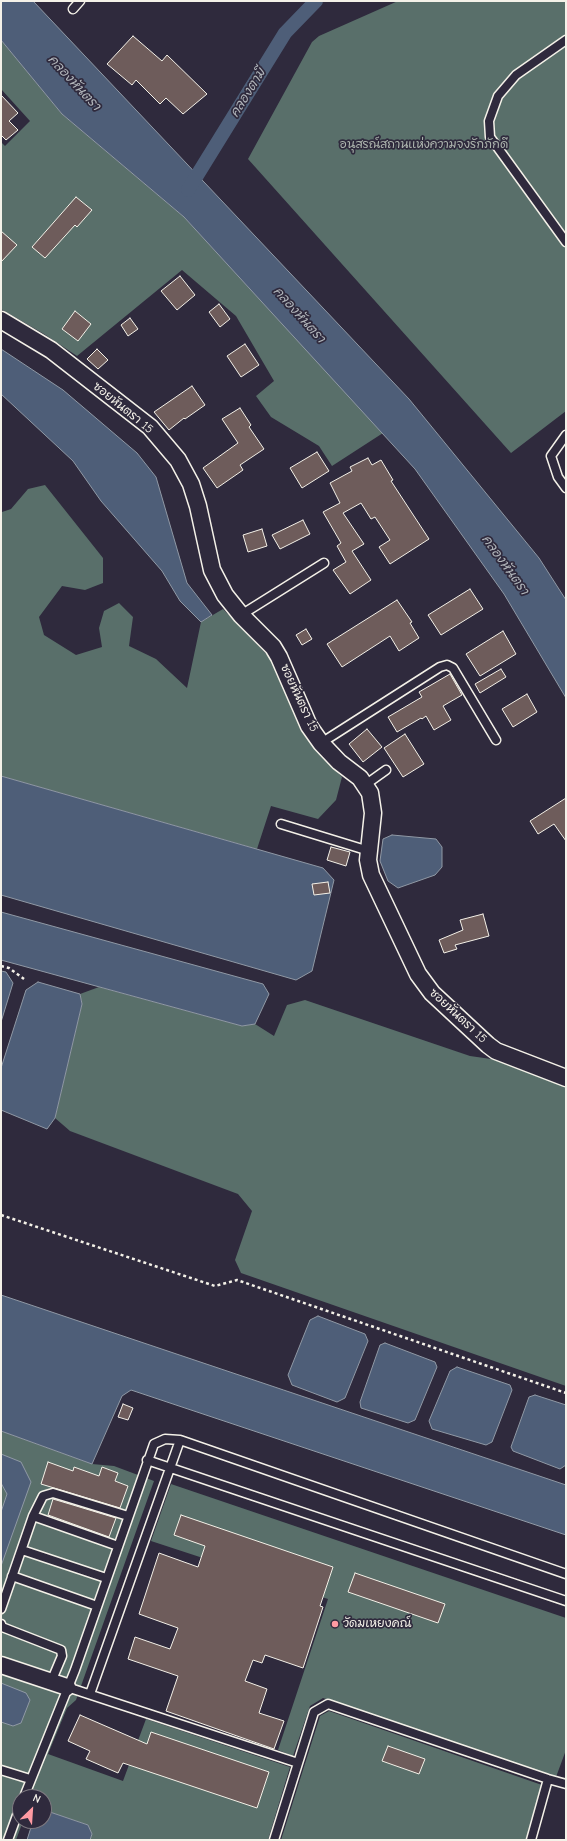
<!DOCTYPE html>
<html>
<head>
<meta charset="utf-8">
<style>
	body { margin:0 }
	#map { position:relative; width:567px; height:1841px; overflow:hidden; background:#2f2a3d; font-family:"Comic Neue",sans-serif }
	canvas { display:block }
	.frame { position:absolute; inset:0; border:2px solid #f4f1e8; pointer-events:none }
	.north { position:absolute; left:12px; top:1789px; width:40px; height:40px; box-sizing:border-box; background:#2f2a3d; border:1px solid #7e7a81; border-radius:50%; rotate:25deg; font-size:11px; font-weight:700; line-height:16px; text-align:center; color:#f4f1e8 }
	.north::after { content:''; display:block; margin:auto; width:14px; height:18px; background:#ff9aa2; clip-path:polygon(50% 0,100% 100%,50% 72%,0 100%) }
</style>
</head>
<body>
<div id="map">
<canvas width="567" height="1841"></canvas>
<div class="frame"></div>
<div class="north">N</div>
</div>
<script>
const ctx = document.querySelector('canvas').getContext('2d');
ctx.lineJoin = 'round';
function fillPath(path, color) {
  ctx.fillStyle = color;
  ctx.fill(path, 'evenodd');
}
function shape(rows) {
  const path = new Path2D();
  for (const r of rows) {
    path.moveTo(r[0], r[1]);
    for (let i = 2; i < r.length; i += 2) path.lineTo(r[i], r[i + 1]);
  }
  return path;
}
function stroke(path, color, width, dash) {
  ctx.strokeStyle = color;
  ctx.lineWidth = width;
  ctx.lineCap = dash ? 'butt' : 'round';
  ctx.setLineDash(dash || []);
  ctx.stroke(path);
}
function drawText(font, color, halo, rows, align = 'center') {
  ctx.font = font + ' "Comic Neue","Playpen Sans Thai",sans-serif';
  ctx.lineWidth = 3.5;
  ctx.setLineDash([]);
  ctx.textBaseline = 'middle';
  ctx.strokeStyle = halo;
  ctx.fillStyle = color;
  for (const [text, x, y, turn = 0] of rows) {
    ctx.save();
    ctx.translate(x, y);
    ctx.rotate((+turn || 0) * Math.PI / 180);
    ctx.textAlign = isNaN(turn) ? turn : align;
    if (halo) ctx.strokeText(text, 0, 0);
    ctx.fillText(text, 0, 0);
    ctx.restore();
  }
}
fillPath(shape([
	[398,1,566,1,566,411,511,453,248,159,312,42,319,36],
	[1,40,62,114,184,217,383,433,332,466,319,446,271,417,256,396,274,381,236,316,182,270,77,356,44,334,1,309,1,142,5,146,30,121,1,89],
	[45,485,103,558,103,583,85,590,62,586,39,617,44,635,76,655,102,647,99,628,104,611,119,603,133,617,129,646,156,659,187,688,201,622,223,609,272,660,301,726,320,754,342,777,336,800,318,819,271,806,257,849,1,776,1,511,2,512,11,509,28,489],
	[99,987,242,1026,255,1024,274,1036,287,1005,305,1000,470,1056,491,1059,549,1076,566,1087,566,1386,241,1273,235,1260,252,1211,238,1194,70,1131,55,1118,82,1004,80,994],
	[1,1431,92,1464,114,1466,154,1481,76,1700,67,1708,48,1754,123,1781,146,1719,290,1767,268,1840,90,1840,92,1834,88,1825,44,1810,44,1797,20,1797,20,1821,23,1821,16,1840,1,1840],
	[171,1484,566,1618,566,1706,565,1710,566,1710,566,1750,556,1777,323,1698,310,1706,293,1756,278,1750,328,1599,151,1541],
	[329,1711,542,1785,526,1840,281,1840,320,1716]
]), '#596f6a');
const water = shape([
	[1,1,33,1,409,399,539,558,566,600,566,698,504,594,415,469,184,217,62,114,1,40,1,1],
	[1,349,63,390,137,453,156,477,187,583,212,615,201,622,180,601,162,571,101,501,73,461,1,394,1,349],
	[1,776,323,868,334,880,312,971,296,980,1,895,1,776],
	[392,835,436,839,442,847,442,867,435,875,398,888,388,881,380,861,383,839,392,835],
	[1,912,263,984,269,994,255,1024,242,1026,1,960,1,912],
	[1,971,6,972,13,983,1,1022,1,971],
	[38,982,80,994,82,1004,55,1118,47,1129,1,1110,1,1068,26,990,38,982],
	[1,1295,566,1485,566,1535,131,1390,122,1396,92,1464,1,1431,1,1295],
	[318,1316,365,1334,368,1341,345,1398,337,1402,292,1385,288,1375,310,1320,318,1316],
	[385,1343,435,1362,437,1367,415,1420,408,1423,361,1408,360,1402,380,1345,385,1343],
	[457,1367,510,1385,512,1390,492,1442,486,1445,432,1429,429,1421,450,1371,457,1367],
	[535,1395,566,1405,566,1465,560,1469,513,1451,511,1447,529,1397,535,1395],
	[1,1454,21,1462,31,1482,1,1566,1,1512,7,1494,1,1483,1,1454],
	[1,1683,26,1693,30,1700,21,1723,13,1726,1,1722,1,1683],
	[44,1810,88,1825,92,1834,90,1840,27,1840,33,1821,44,1821,44,1810]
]);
fillPath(water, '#4e5e78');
stroke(water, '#9099a5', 1);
stroke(shape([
	[188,190,285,33,316,1]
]), '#4e5e78', 14);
const building = shape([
	[133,36,162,61,167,55,207,94,183,114,166,98,160,104,136,80,132,85,107,64,133,36],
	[1,95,18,113,9,121,18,130,6,140,1,135,1,95],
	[76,197,92,210,77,227,75,225,45,258,32,247,76,197],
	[1,231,17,245,1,262,1,231],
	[180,276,195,295,177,310,161,291,180,276],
	[219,304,230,319,220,327,209,312,219,304],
	[75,311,91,324,78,341,62,329,75,311],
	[130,318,138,329,128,336,121,325,130,318],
	[245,344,259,365,241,377,227,356,245,344],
	[97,349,108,360,98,369,87,359,97,349],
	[192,386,205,405,185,419,184,418,169,430,154,412,192,386],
	[240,408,251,425,249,427,264,449,240,465,243,470,217,488,203,468,238,443,222,419,240,408],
	[317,452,329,471,302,488,290,468,317,452],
	[368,458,372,465,381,460,393,480,391,481,429,539,390,564,379,547,390,540,375,517,371,519,361,503,343,513,364,544,352,551,371,580,350,594,333,570,346,562,337,546,341,543,323,512,340,503,330,483,352,471,350,467,368,458],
	[303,520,310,534,280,549,272,535,303,520],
	[262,529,267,546,248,552,243,535,262,529],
	[470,589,483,609,441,635,428,615,470,589],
	[397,600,412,622,410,623,419,638,399,651,390,636,342,667,327,644,397,600],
	[306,629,312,639,302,645,296,635,306,629],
	[503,631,516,654,480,676,466,654,503,631],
	[501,669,506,677,480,693,475,684,501,669],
	[450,674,462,695,443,706,451,720,434,730,426,716,422,719,421,718,397,732,388,717,422,697,419,692,450,674],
	[527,694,537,712,513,727,502,709,527,694],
	[367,729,382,747,363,762,349,744,367,729],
	[405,734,424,764,403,777,384,748,405,734],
	[566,798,566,841,554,824,538,834,530,821,566,798],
	[331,847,350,852,346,866,327,860,331,847],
	[328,882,330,893,314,895,312,884,328,882],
	[483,914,489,936,455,945,457,949,444,953,439,940,463,930,460,920,483,914],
	[123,1404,133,1408,128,1420,118,1417,123,1404],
	[48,1462,73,1471,74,1467,99,1476,102,1467,118,1473,115,1481,128,1486,120,1508,41,1484,48,1462],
	[53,1499,116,1518,109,1537,48,1515,53,1499],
	[181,1515,333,1567,320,1606,323,1607,303,1668,265,1655,262,1663,253,1660,245,1681,267,1689,259,1713,284,1721,274,1749,166,1711,178,1676,128,1659,135,1637,170,1649,178,1628,139,1614,159,1553,198,1567,205,1546,174,1535,181,1515],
	[355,1573,445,1604,438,1623,348,1592,355,1573],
	[80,1715,147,1744,151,1732,269,1772,257,1808,123,1763,118,1773,86,1759,90,1751,68,1741,80,1715],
	[388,1746,425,1759,419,1774,382,1761,388,1746]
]);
fillPath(building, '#6e5c5b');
stroke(building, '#f4f1e8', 1);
const lane = shape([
	[73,9,80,1],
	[566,40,516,75,498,96,489,121,490,137,566,242],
	[566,435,551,456,558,477,566,488],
	[241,615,324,563],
	[321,743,440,667,447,665,453,668,496,740],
	[365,785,386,770],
	[281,824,369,851],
	[147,1460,566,1601],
	[33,1516,118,1546],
	[22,1550,106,1578],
	[12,1576,97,1606],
	[1,1609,33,1516,43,1496,53,1493,128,1516],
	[1,1624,2,1627,61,1650,62,1656,51,1682],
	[67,1687,298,1763],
	[90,1694,180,1440],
	[1,1770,30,1779],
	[24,1797,75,1670,154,1444,165,1439,180,1440,566,1574],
	[8,1840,20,1807],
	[274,1840,314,1712,328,1704,548,1779,566,1784],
	[531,1840,548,1779]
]);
const street = shape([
	[1,320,51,350,150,427,178,460,191,484,198,506,212,570,225,595,241,615,273,647,279,657,309,726,321,743,339,762,360,778,370,793,373,813,368,860,371,875,418,974,432,993,488,1045,496,1051,566,1078],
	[1,1665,67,1687]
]);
stroke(lane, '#f4f1e8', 11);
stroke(street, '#f4f1e8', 19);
stroke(shape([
	[1,966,9,968,24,979],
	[1,1215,215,1286,237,1280,566,1393]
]), '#f4f1e8', 2.5, [3, 3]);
stroke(lane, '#2f2a3d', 8);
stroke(street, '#2f2a3d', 16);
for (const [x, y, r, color] of [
	[335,1624,4,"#ff9aa2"]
]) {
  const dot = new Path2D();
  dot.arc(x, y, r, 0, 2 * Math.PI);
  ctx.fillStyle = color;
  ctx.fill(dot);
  stroke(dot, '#2f2a3d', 1.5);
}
drawText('12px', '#aeb6af', '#2f2a3d', [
	["อนุสรณ์สถานแห่งความจงรักภักดี",424,145]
]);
drawText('12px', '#f4f1e8', '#2f2a3d', [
	["ซอยหันตรา 15",123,408,39],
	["ซอยหันตรา 15",299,698,65],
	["ซอยหันตรา 15",458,1016,43]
]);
drawText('12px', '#f4f1e8', '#2f2a3d', [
	["วัดมเหยงคณ์",343,1624]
], 'left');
drawText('italic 13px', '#b2b6bb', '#2f2a3d', [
	["คลองหันตรา",74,83,47],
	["คลองตามี",248,93,-58],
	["คลองหันตรา",299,315,48],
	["คลองหันตรา",505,565,54]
]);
</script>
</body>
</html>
